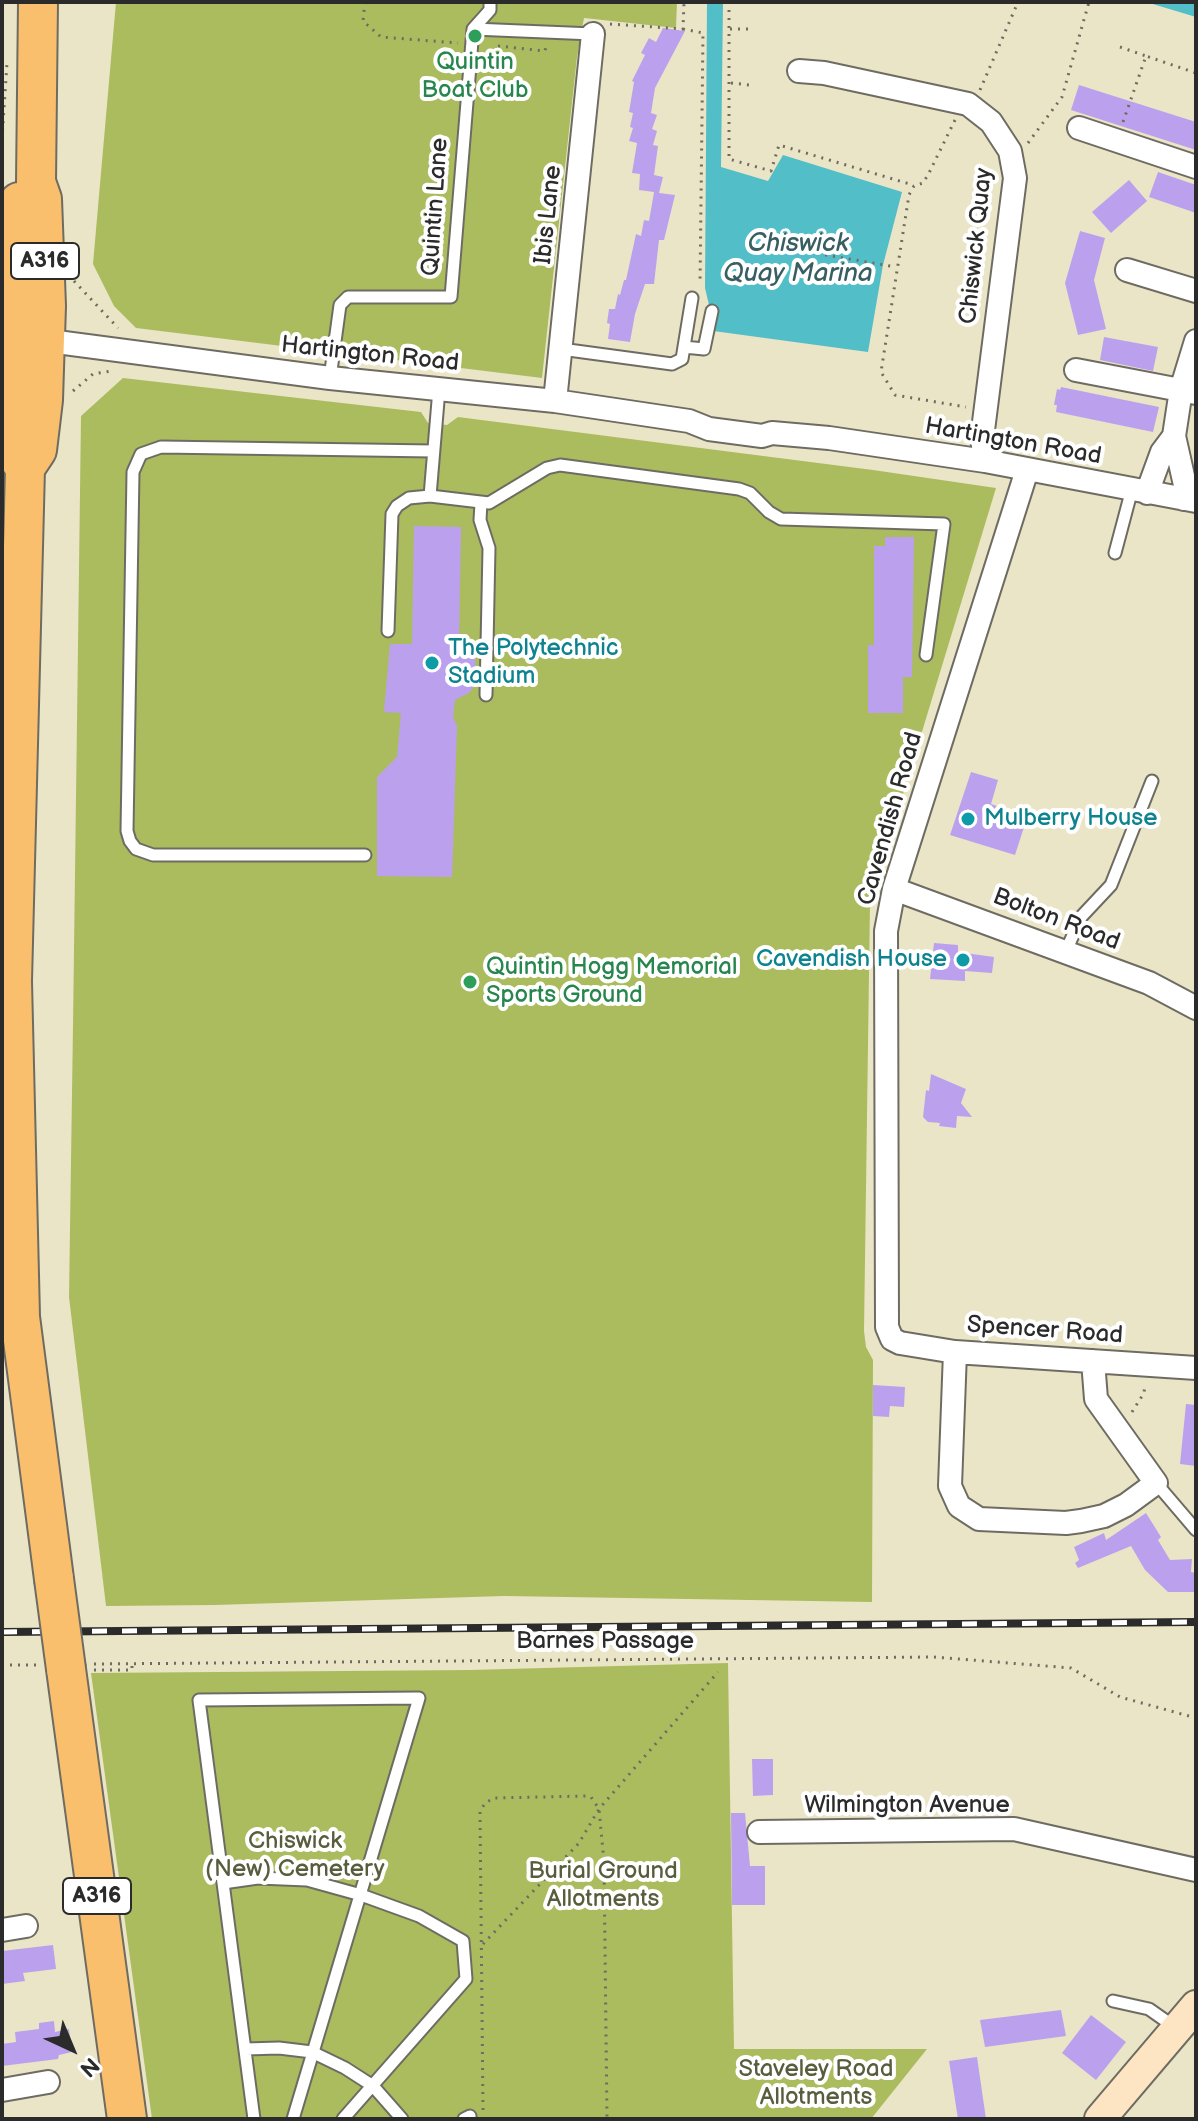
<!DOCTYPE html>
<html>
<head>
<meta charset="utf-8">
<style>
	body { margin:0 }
	#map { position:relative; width:1198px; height:2121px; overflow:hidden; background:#ebe5c7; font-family:"Balsamiq Sans",sans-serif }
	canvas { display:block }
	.frame { position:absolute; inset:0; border:4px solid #2b2b2b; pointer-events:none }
	.north { position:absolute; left:32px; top:2009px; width:80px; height:80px; -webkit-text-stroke:6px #fff; paint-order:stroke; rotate:136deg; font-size:22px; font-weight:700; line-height:32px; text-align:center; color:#2b2b2b }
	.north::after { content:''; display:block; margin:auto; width:28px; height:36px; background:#2b2b2b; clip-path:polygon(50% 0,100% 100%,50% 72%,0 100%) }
</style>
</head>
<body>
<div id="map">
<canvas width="1198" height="2121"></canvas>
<div class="frame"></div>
<div class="north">N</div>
</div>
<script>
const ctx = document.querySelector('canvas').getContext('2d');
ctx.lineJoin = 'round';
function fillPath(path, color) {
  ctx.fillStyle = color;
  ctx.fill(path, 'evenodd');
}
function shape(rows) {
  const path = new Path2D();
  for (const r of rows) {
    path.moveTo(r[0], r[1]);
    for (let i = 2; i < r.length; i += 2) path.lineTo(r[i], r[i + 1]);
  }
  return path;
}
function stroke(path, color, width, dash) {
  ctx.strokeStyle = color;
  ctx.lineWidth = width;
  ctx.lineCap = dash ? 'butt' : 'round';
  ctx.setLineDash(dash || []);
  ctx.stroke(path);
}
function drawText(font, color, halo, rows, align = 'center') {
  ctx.font = font + ' "Balsamiq Sans",sans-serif';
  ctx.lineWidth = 8;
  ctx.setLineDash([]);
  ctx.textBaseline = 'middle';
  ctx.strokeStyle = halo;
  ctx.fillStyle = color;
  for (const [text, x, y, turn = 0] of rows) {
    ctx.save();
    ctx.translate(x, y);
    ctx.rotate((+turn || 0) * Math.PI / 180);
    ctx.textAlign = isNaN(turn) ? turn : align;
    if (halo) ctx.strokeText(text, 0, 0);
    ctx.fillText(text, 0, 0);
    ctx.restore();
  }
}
fillPath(shape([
	[116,2,677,2,676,28,584,18,577,57,542,378,136,328,114,306,93,264],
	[123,378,421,412,428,423,447,425,458,417,873,470,996,488,870,903,864,1331,866,1347,873,1360,872,1602,504,1596,215,1605,106,1606,69,1297,73,1025,81,416],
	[728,1663,734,2049,927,2049,871,2119,152,2119,91,1673,470,1670]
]), '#abbc5f');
fillPath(shape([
	[707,2,723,2,721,167,768,181,783,155,902,192,883,265,868,352,706,330,709,305,705,288],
	[1146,2,1196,2,1196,17]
]), '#51bec8');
fillPath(shape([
	[663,28,685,31,655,88,651,113,657,115,652,129,657,131,653,145,658,146,654,175,663,177,659,193,675,195,664,240,659,240,654,284,645,284,635,314,630,342,608,339,610,324,607,323,609,309,615,309,618,294,620,295,624,280,626,280,636,234,641,236,644,220,649,221,654,192,639,190,640,174,632,173,637,143,629,141,633,128,630,127,633,113,629,112,634,82,632,81,645,55,641,53,649,38,656,42],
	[1079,85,1196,122,1196,150,1071,110],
	[1158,172,1196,185,1196,213,1149,197],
	[1129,180,1147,201,1111,233,1092,212],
	[1080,231,1105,238,1094,280,1106,329,1078,335,1065,283],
	[1104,337,1158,347,1153,371,1100,360],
	[1061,387,1159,407,1153,432,1056,412,1057,405,1054,405,1057,389,1060,390],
	[414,526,461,527,459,644,475,644,476,682,470,692,455,700,453,717,457,726,452,877,377,876,377,777,397,757,401,713,384,712,390,644,412,644],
	[885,537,914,537,912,677,903,677,903,713,868,713,868,645,874,645,874,546,885,546],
	[971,772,998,780,991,804,1014,812,1011,820,1025,824,1015,855,950,835],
	[934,943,958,945,958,952,994,957,992,973,965,971,965,981,930,979],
	[931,1074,966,1089,961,1103,972,1117,957,1116,956,1128,939,1126,940,1123,928,1122,923,1117,926,1090,929,1091],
	[873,1385,905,1387,904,1407,890,1406,889,1417,873,1416],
	[1186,1404,1196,1405,1196,1466,1180,1464],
	[1146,1513,1161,1537,1158,1540,1170,1560,1192,1559,1191,1572,1196,1573,1196,1592,1168,1592,1145,1570,1131,1546,1078,1568,1075,1563,1079,1560,1074,1547,1104,1533,1106,1540],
	[752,1759,773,1759,773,1795,753,1796],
	[731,1813,745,1813,750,1866,765,1866,765,1905,732,1905],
	[53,1945,56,1969,23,1973,25,1981,2,1984,2,1951],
	[1061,2010,1066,2036,985,2047,980,2020],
	[1091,2015,1126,2042,1096,2080,1062,2053],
	[54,2021,55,2032,69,2029,72,2052,59,2055,58,2059,2,2066,2,2044,16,2042,15,2032,39,2029,39,2023],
	[977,2057,986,2119,958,2119,949,2061]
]), '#bba1ed');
const lane = shape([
	[490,2,490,10,473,29,593,34],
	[684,347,704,349,712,311],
	[561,349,672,364,682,359,692,298],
	[330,378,340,305,348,297,451,297,473,29],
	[439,389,430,496,489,503,547,468,560,465,739,489,750,493,769,512,781,519,944,524,926,655],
	[481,503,480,520,489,548,486,695],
	[1115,553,1132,489],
	[388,631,392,514,397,506,409,498,430,496],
	[365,855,153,855,136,849,130,841,127,831,133,472,141,454,161,447,433,451],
	[1066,951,1081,917,1111,885,1152,781],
	[1156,1483,1196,1530],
	[223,1883,258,1878,307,1880,361,1895,419,1916,463,1941,466,1979,343,2119],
	[1113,2001,1149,2009,1176,2028],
	[246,2049,279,2048,312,2052,345,2068,373,2086,402,2119],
	[254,2119,199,1700,419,1698,293,2119],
	[464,2119,470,2116]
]);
const street = shape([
	[799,71,824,73,968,104,991,122,1010,151,1015,178,982,438,985,461],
	[1079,128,1196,167],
	[1127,270,1196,291],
	[34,339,330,378,555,401,689,421,709,429,762,436,772,433,829,438,985,461,1196,501],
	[1076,370,1196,393],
	[555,401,593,34],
	[1174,436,1181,390,1196,341],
	[1027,470,894,889,886,931,887,1327,892,1339,900,1343,955,1352,1196,1368],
	[1147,493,1162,452,1174,436,1185,485,1184,499],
	[894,889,1149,983,1196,1008],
	[955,1352,950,1486,959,1506,979,1519,1066,1523,1081,1521,1104,1516,1126,1505,1156,1483,1096,1399,1093,1361],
	[759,1832,1014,1829,1196,1870],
	[2,1930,26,1926],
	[2,2090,48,2082]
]);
const secondary = shape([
	[1100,2119,1196,2006]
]);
const highway = shape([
	[38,2,36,182,42,199,46,306,43,400,37,450,25,468,12,981,20,1317,54,1579],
	[19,202,14,451,21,462],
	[66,1669,127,2119]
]);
stroke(lane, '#6e6c62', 15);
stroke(street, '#6e6c62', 26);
stroke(secondary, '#6e6c62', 34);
stroke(highway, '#6e6c62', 42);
stroke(shape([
	[365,2,363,21,381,37,458,43],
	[729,2,729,159,771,171,779,145,913,185],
	[610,24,683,29,684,2],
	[683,29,703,33,700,284],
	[730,29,748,29],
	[498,46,545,51,546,46],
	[1120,47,1146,56],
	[731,83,750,85],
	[980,90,1018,2],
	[955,120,929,173,923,183,914,186,909,195,881,372,895,395,966,407],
	[1123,122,1146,56,1196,73],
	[2,139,7,63],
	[1028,143,1062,97,1089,2],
	[762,244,896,267],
	[74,281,118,328],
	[73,391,93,374,111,371],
	[1132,1412,1144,1393,1145,1384],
	[94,1664,934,1657,1071,1668,1120,1697,1196,1718],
	[2,1665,38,1665],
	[94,1670,132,1670,132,1664],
	[483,1944,579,1843,599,1809,718,1672],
	[483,2110,480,1812,485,1803,494,1798,586,1796,591,1797,599,1809,604,1862,607,2119]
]), '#6e6c62', 3, [2, 6]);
stroke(lane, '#fff', 11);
stroke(street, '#fff', 22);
stroke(secondary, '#fde5c4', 30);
stroke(highway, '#f9bf6c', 38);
const rail = shape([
	[2,1632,1196,1622]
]);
stroke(rail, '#2b2b2b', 8);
stroke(rail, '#fff', 5, [15]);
const highwayBridge = shape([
	[54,1579,66,1669]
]);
stroke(highwayBridge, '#6e6c62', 42, []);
stroke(highwayBridge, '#f9bf6c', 38);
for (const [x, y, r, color] of [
	[475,36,8,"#2e9e5b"],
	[432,663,8,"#0f9aa8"],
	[968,819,8,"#0f9aa8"],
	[963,960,8,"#0f9aa8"],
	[470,982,8,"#2e9e5b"]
]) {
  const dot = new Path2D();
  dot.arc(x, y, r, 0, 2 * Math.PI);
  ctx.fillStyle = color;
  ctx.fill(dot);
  stroke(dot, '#fff', 3);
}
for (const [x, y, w] of [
	[45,261,68],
	[97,1896,68]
]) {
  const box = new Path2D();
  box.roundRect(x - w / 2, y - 18, w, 36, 6);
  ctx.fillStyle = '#fff';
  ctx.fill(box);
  stroke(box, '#2b2b2b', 2);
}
drawText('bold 22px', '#2b2b2b', null, [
	["A316",45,261],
	["A316",97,1896]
]);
drawText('24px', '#27864d', '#fff', [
	["Quintin",475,63],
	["Boat Club",475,91],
	["Quintin Hogg Memorial",486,968,"left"],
	["Sports Ground",486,996,"left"]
]);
drawText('24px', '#2b2b2b', '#fff', [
	["Quintin Lane",436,207,-86],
	["Ibis Lane",549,215,-84],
	["Chiswick Quay",977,246,-84],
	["Hartington Road",370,355,6],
	["Hartington Road",1013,442,10],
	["Cavendish Road",891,819,-74],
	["Bolton Road",1056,920,21],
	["Spencer Road",1045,1331,4],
	["Barnes Passage",605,1642],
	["Wilmington Avenue",907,1806]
]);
drawText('24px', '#0d838f', '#fff', [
	["The Polytechnic",448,649],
	["Stadium",448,677],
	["Mulberry House",984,819],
	["Cavendish House",947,960,"right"]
], 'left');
drawText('24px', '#585e3d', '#fff', [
	["Chiswick",295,1842],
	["(New) Cemetery",295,1870],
	["Burial Ground",603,1872],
	["Allotments",603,1900],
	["Staveley Road",816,2070],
	["Allotments",816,2098]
]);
drawText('italic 26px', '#385e62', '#fff', [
	["Chiswick",798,244],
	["Quay Marina",798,274]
]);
</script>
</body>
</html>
